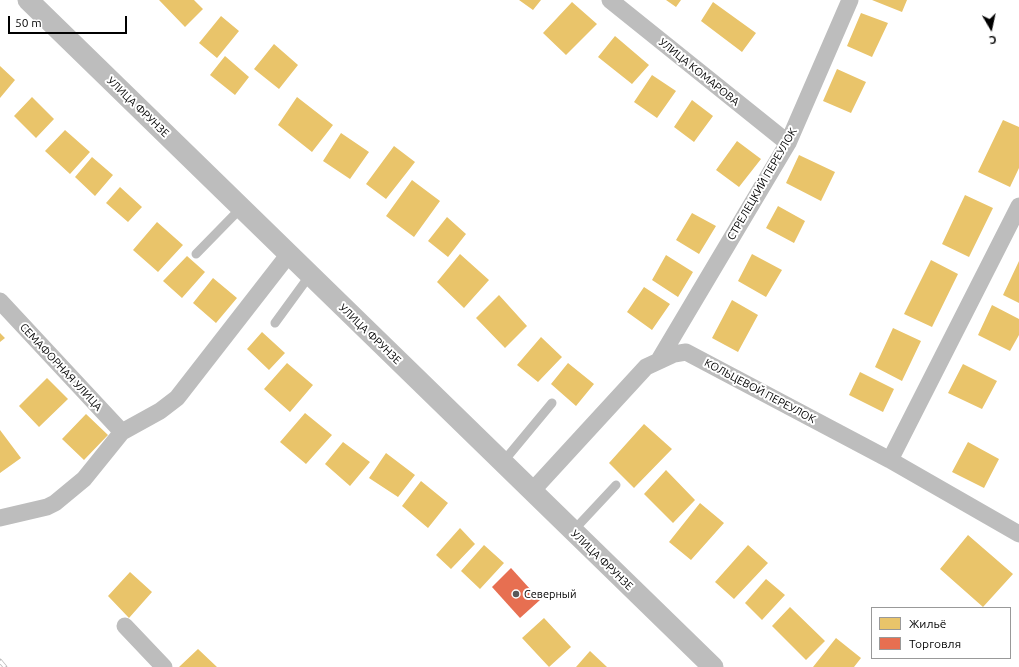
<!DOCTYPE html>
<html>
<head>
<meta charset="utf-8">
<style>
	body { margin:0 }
	#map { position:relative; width:1019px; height:667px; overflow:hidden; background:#fff; font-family:Ubuntu,sans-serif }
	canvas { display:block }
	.legend { position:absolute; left:871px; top:607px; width:140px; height:52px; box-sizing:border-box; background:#fff; border:1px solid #999; margin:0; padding:5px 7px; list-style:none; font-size:12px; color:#000 }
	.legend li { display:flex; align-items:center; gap:8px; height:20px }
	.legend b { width:20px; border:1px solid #999 }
	.north { position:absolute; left:971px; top:8px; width:40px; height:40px; -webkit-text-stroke:3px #fff; paint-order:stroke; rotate:171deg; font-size:11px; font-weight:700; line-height:16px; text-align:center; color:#000 }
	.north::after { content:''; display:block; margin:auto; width:14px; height:18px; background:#000; clip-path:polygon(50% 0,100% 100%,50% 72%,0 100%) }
	.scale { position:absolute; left:8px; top:16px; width:119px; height:18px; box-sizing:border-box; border:2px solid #000; border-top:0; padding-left:5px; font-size:12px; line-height:14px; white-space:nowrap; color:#000; -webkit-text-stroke:3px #fff; paint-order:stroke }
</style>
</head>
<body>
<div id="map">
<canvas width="1019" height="667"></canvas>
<ul class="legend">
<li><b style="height:11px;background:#e9c46a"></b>Жильё</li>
<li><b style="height:11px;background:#e76f51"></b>Торговля</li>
</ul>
<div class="north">С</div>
<div class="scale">50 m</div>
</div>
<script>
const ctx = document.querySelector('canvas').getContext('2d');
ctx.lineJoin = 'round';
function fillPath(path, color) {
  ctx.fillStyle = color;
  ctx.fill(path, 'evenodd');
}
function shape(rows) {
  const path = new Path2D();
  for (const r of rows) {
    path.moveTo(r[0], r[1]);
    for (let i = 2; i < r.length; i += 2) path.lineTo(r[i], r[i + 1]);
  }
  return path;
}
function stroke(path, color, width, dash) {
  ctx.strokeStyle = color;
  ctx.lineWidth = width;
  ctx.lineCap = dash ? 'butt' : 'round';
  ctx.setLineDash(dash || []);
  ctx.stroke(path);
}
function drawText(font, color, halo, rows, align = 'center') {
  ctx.font = font + ' Ubuntu,sans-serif';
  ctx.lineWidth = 4;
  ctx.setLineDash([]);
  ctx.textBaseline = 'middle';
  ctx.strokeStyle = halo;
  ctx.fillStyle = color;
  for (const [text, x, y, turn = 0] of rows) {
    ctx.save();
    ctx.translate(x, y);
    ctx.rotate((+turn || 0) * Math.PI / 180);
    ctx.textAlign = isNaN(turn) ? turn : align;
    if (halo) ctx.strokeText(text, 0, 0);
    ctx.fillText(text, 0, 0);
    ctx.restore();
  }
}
fillPath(shape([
	[159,0,194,0,203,9,185,27],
	[519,0,541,0,533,10],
	[666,0,681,0,676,7],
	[872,0,907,0,902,12],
	[572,2,597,24,566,55,543,33],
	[713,2,756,33,742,52,701,21],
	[861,13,888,23,872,57,847,46],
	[221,16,239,31,217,58,199,43],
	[615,36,649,65,632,84,598,57],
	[274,44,298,65,279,89,254,69],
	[225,56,249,77,235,95,210,75],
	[0,66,15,80,0,98],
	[837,69,866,82,851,113,823,101],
	[652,75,676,91,657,118,634,102],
	[32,97,54,119,36,138,14,116],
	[297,97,333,125,312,152,278,125],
	[692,100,713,116,694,142,674,127],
	[1003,120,1019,127,1019,168,1010,187,978,172],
	[65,130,90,152,70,174,45,151],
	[341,133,369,152,350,179,323,161],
	[737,141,761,159,739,187,716,170],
	[394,146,415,162,386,199,366,184],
	[799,155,835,172,821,201,786,183],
	[92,157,113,175,95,196,75,177],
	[412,180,440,201,414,237,386,216],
	[120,187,142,207,128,222,106,203],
	[965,195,993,208,969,257,942,244],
	[778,206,805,221,794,243,766,228],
	[692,213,716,226,699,254,676,240],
	[447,217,466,234,448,257,428,241],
	[157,222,183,245,158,272,133,250],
	[460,254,489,280,464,308,437,282],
	[752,254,782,270,766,297,738,281],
	[666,255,693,272,678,297,652,280],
	[187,256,205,272,182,298,163,281],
	[931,260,958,274,932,327,904,314],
	[1019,261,1019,303,1003,295],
	[213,278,237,298,216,323,193,303],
	[644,287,670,304,652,330,627,312],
	[499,295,527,326,505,348,476,318],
	[732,300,758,315,738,352,712,338],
	[992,305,1019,319,1019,335,1010,351,978,335],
	[893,328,921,341,902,381,875,367],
	[262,332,285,353,269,370,247,349],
	[0,333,5,338,0,342],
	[541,337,562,357,538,382,517,365],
	[287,363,313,385,290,412,264,389],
	[568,363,594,384,576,406,551,384],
	[963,364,997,381,982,409,948,393],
	[860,372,894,389,883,412,849,395],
	[47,378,68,399,39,427,19,406],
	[305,413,332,435,306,464,280,442],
	[86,414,108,435,84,460,62,439],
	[644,424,672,449,634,488,609,463],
	[0,430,21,458,0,473],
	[343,442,370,462,350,486,325,464],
	[968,442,999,459,984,488,952,472],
	[386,453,415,475,398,497,369,478],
	[666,470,695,500,673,523,644,494],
	[421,481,448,503,428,528,402,506],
	[700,503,724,523,691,560,669,542],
	[460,528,475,544,451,569,436,555],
	[968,535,1013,574,983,607,940,569],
	[484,545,504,563,480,589,461,571],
	[748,545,768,563,734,599,715,582],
	[130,572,152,592,129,618,108,596],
	[766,579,785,595,762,620,745,603],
	[790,607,825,641,806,660,772,626],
	[544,618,571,647,549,667,522,638],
	[836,638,861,658,854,667,813,667],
	[198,649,217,667,179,667],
	[590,651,607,667,576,667]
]), '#e9c46a');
fillPath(shape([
	[511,568,540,600,520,618,492,587]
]), '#e76f51');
stroke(shape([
	[196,254,241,208],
	[275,323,310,275],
	[503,462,552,403],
	[573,531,616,485]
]), '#bdbdbd', 9);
stroke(shape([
	[610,0,788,143],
	[0,301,122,432],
	[659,360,788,143,850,0],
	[890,460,1019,206],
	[532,491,646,367,674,354,686,352,890,460,1019,534],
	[0,518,47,507,55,503,84,479,122,432,160,411,177,398,289,254],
	[125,626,164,667]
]), '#bdbdbd', 17);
stroke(shape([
	[28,0,713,667]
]), '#bdbdbd', 21);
const rail = shape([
	[0,661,5,667]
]);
stroke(rail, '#bdbdbd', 4.5);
stroke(rail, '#fff', 3, [9]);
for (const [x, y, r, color] of [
	[516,594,4,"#595959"]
]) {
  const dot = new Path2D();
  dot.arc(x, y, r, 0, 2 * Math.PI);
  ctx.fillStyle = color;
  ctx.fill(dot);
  stroke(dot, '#fff', 1.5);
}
drawText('11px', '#000', '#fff', [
	["УЛИЦА КОМАРОВА",699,72,39],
	["УЛИЦА ФРУНЗЕ",138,107,44],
	["СТРЕЛЕЦКИЙ ПЕРЕУЛОК",762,184,-60],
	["УЛИЦА ФРУНЗЕ",370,334,44],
	["СЕМАФОРНАЯ УЛИЦА",61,367,47],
	["КОЛЬЦЕВОЙ ПЕРЕУЛОК",760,391,28],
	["УЛИЦА ФРУНЗЕ",602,560,44]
]);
drawText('11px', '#000', '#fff', [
	["Северный",524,594]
], 'left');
</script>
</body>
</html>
